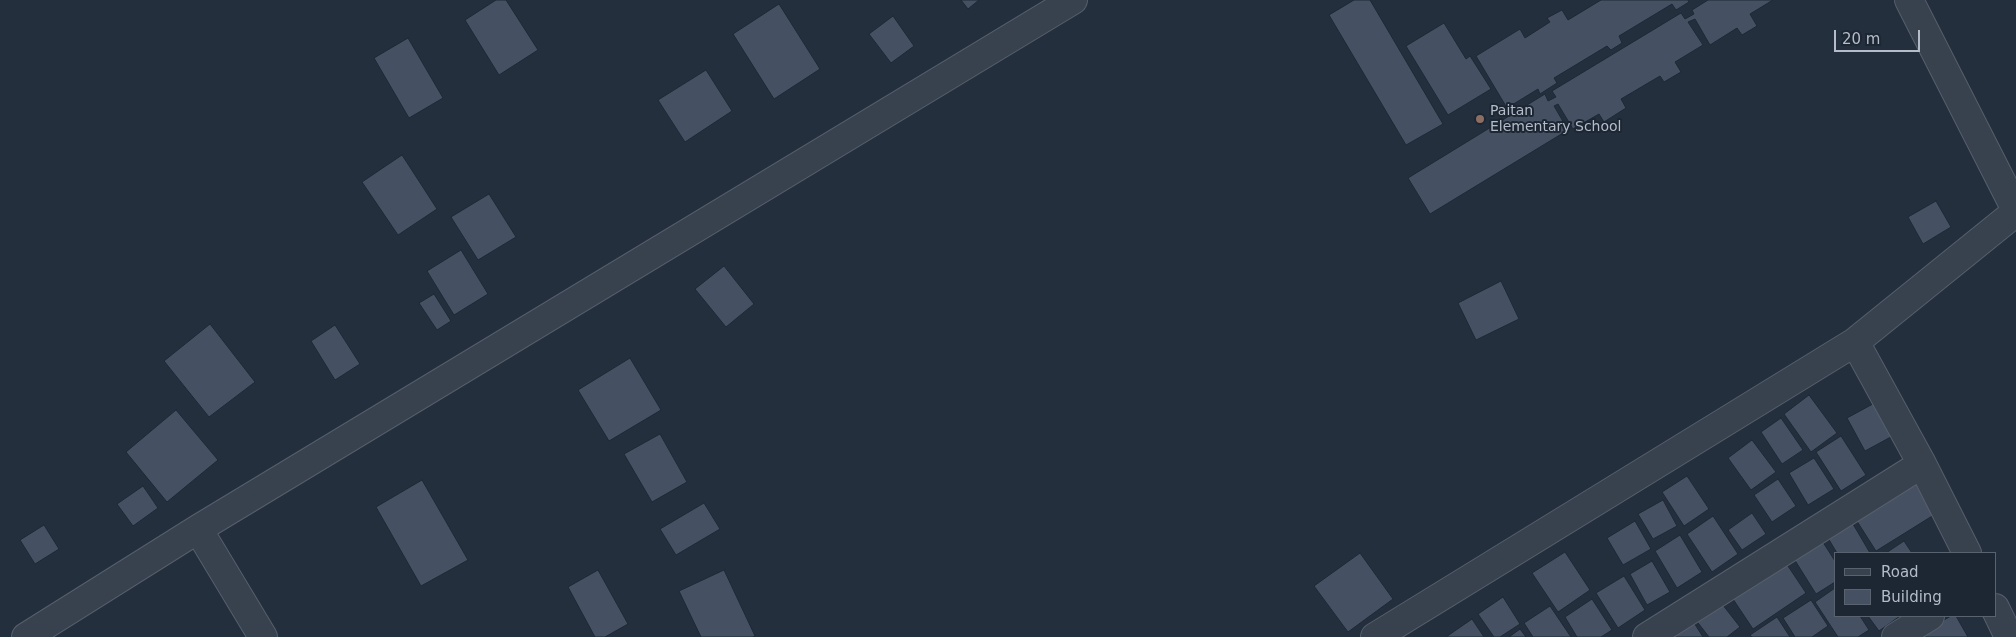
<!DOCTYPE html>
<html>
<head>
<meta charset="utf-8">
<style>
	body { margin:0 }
	#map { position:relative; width:2016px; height:637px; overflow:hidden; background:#242f3e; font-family:"DejaVu Sans",sans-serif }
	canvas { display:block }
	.legend { position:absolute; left:1834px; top:552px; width:162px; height:65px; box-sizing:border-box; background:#1d2633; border:1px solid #59626f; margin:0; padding:6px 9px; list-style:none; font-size:15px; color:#b4bcc9 }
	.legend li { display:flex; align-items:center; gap:10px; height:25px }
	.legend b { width:25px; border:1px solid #59626f }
	.scale { position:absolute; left:1834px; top:30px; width:86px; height:22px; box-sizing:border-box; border:2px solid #b4bcc9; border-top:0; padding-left:6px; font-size:15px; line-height:18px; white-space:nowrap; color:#b4bcc9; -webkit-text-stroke:4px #1d2633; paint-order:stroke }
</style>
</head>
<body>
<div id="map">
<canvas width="2016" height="637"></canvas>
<ul class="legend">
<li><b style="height:6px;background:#38414e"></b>Road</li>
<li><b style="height:14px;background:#455162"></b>Building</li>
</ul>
<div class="scale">20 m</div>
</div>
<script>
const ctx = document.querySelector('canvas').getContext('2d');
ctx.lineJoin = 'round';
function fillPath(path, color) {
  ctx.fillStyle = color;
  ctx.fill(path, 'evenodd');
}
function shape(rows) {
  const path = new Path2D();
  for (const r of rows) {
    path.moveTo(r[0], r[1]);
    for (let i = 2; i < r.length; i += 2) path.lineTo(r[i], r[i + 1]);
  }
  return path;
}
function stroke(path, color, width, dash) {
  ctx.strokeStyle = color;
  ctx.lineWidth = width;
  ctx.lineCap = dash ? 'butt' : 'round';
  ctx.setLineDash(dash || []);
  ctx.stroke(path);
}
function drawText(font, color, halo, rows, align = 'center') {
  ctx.font = font + ' "DejaVu Sans",sans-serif';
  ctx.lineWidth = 4;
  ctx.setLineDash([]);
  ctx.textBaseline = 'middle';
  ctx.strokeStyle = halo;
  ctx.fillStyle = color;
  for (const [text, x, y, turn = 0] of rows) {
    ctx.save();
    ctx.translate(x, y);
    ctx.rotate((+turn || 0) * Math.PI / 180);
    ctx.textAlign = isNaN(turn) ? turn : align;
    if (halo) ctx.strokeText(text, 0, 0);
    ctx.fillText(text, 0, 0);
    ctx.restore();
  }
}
const building = shape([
	[496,0,506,0,538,50,499,75,465,20,496,0],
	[961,0,979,0,968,9,961,0],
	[1354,0,1370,0,1443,124,1406,145,1329,15,1354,0],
	[1601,0,1688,0,1689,2,1676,10,1672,4,1619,36,1622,43,1611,50,1607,46,1554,78,1557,83,1540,94,1538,89,1507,108,1476,56,1520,29,1525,38,1550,22,1547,18,1562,10,1568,20,1601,0],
	[1708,0,1773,0,1750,14,1757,26,1742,35,1737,28,1710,45,1695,19,1688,22,1703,45,1675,62,1681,72,1664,82,1660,76,1621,99,1626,108,1604,122,1599,114,1573,129,1558,104,1554,106,1568,130,1430,214,1408,178,1545,94,1548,101,1556,97,1552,91,1681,13,1685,19,1694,14,1692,10,1708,0],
	[779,4,820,69,774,99,733,34,779,4],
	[893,16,914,46,891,63,869,34,893,16],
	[1444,23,1466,59,1470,56,1491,89,1448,115,1406,46,1444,23],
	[408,38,443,98,409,118,374,58,408,38],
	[706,70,732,111,685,142,658,100,706,70],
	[402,155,437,209,398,235,362,182,402,155],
	[489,194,516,237,478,260,451,217,489,194],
	[1936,201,1951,227,1923,244,1908,217,1936,201],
	[461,250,488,294,454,315,427,271,461,250],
	[724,266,754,304,726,327,695,289,724,266],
	[1501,281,1519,319,1476,340,1458,303,1501,281],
	[434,294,451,321,437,330,419,303,434,294],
	[210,324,255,382,209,417,164,361,210,324],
	[335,325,360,364,335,380,311,341,335,325],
	[630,358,661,410,609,441,578,390,630,358],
	[1809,395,1837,433,1811,452,1784,414,1809,395],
	[1882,399,1900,432,1865,451,1847,418,1882,399],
	[176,410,218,460,167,502,126,452,176,410],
	[1781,418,1803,450,1782,464,1761,432,1781,418],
	[660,434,687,482,652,502,624,454,660,434],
	[1841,436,1866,475,1841,491,1816,452,1841,436],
	[1752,440,1776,472,1751,490,1728,458,1752,440],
	[1814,458,1834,489,1808,505,1789,473,1814,458],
	[1687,476,1709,509,1684,526,1662,492,1687,476],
	[1914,477,1937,513,1876,551,1853,515,1914,477],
	[1778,479,1796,506,1772,522,1754,495,1778,479],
	[422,480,468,560,421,586,376,507,422,480],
	[143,486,158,508,133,526,117,504,143,486],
	[1663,500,1677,526,1653,539,1638,514,1663,500],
	[704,503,720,529,676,555,660,529,704,503],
	[1752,513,1766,534,1742,550,1728,530,1752,513],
	[1713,516,1738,554,1712,572,1687,534,1713,516],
	[1635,521,1651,549,1623,565,1607,538,1635,521],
	[1853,524,1870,553,1837,553,1828,538,1853,524],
	[44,525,59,549,35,564,20,540,44,525],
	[1680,535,1702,572,1677,588,1655,551,1680,535],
	[1819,536,1835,561,1835,582,1816,594,1791,554,1819,536],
	[1904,541,1912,553,1886,553,1904,541],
	[1565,552,1590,590,1558,612,1532,573,1565,552],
	[1360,553,1393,599,1348,632,1314,586,1360,553],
	[1782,557,1806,593,1753,629,1729,593,1782,557],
	[1652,561,1670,592,1647,605,1630,574,1652,561],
	[598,570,628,624,605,637,595,637,568,587,598,570],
	[724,570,755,636,753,637,701,637,679,591,724,570],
	[1624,576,1645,610,1618,628,1596,593,1624,576],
	[1835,588,1835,616,1860,616,1869,630,1858,637,1838,637,1815,602,1835,588],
	[1503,597,1520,624,1500,637,1494,637,1478,614,1503,597],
	[1592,599,1612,630,1601,637,1577,637,1565,617,1592,599],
	[1719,600,1740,627,1727,637,1709,637,1695,619,1719,600],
	[1811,600,1828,626,1812,637,1795,637,1783,618,1811,600],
	[1550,606,1571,637,1533,637,1524,623,1550,606],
	[1868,616,1900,616,1879,631,1868,616],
	[1951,616,1956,616,1968,637,1924,637,1921,633,1951,616],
	[1777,617,1790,637,1752,637,1750,635,1777,617],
	[1691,618,1703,637,1669,637,1691,618],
	[1472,619,1484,637,1446,637,1472,619],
	[1520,629,1526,637,1509,637,1520,629]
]);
fillPath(building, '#455162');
stroke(building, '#1f2835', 1);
const minor = shape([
	[1909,0,2016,210],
	[1855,342,1922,464,1967,553],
	[1995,608,2009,637],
	[1375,637,1855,342,2016,212],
	[1647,637,1922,464],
	[1896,637,1930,616]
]);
const tertiary = shape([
	[198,529,263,637],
	[26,637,198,529,1073,0]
]);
stroke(minor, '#565f6c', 30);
stroke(tertiary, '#565f6c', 30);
stroke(minor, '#38414e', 28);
stroke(tertiary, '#38414e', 28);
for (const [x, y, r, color] of [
	[1480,119,5,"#8d6e63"]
]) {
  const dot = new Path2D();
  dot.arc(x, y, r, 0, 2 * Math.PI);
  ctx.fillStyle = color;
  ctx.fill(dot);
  stroke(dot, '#1d2633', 2);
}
drawText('14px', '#b4bcc9', '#1d2633', [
	["Paitan",1490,111],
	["Elementary School",1490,127]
], 'left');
</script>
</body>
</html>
